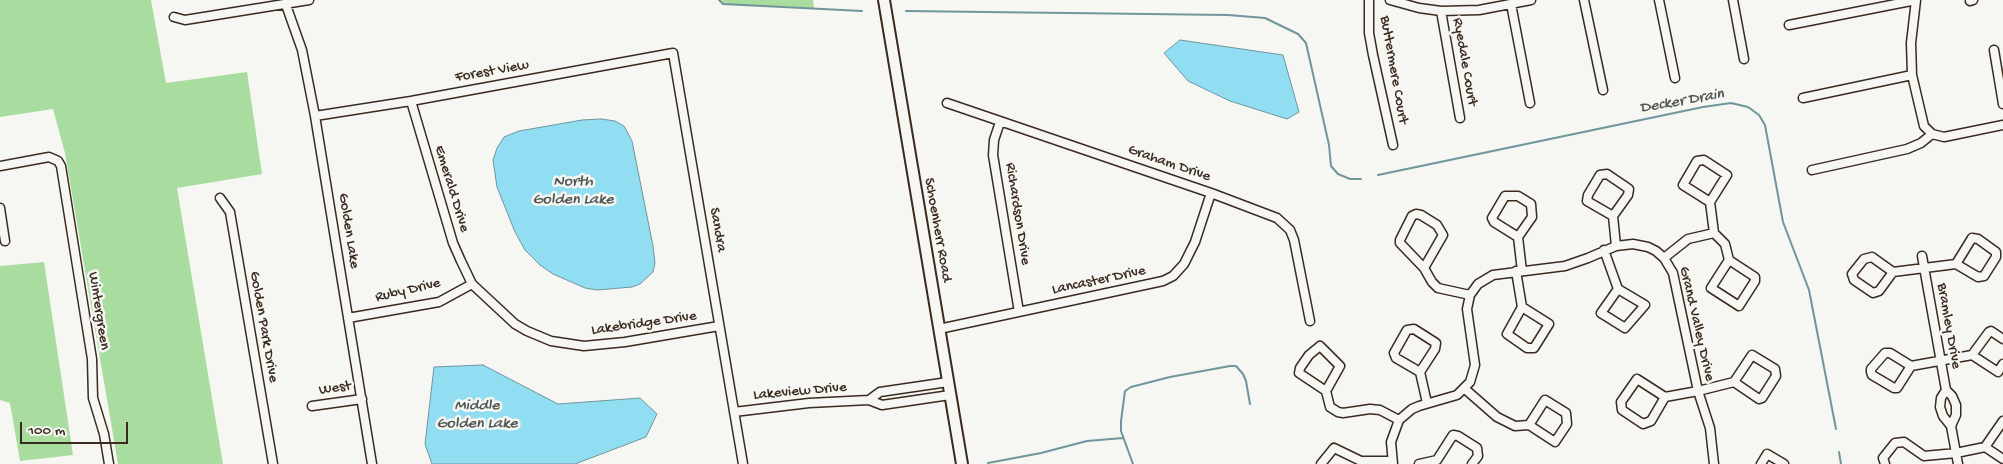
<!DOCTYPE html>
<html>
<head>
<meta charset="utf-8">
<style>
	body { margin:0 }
	#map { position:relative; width:2003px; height:464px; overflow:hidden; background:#f6f6f2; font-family:"Gochi Hand",sans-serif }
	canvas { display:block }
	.scale { position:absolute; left:20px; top:422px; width:108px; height:22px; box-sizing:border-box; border:2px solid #3b2a1e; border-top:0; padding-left:6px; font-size:15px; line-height:18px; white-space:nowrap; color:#3b2a1e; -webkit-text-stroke:4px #f6f6f2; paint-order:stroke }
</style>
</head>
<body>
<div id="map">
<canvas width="2003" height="464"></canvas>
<div class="scale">100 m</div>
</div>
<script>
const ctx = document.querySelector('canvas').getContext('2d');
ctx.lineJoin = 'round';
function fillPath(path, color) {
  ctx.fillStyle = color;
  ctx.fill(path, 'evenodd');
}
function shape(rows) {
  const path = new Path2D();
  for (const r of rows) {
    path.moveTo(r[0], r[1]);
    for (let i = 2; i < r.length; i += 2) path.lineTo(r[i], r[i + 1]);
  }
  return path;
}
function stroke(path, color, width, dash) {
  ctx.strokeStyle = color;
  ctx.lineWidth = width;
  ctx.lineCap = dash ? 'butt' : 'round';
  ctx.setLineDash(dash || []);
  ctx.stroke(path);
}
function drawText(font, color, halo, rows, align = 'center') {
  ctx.font = font + ' "Gochi Hand",sans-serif';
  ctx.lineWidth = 5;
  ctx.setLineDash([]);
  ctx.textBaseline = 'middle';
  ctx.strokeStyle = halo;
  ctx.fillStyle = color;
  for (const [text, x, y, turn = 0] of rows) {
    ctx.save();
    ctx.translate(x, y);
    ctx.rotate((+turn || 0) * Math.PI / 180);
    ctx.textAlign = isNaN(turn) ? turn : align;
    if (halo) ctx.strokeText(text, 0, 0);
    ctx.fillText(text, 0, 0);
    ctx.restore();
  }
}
fillPath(shape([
	[0,0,151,0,166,83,247,72,262,174,177,188,223,464,118,464,65,153,53,109,0,117],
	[719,0,813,0,814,8,723,4],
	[44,262,73,455,20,461,10,403,0,400,0,266]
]), '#a9dda0');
const water = shape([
	[1180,40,1283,55,1299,112,1287,119,1230,101,1188,81,1164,53,1180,40],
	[601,119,615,121,624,126,632,141,653,246,655,263,653,272,640,284,632,287,597,290,585,288,553,274,540,265,525,250,515,232,497,187,493,160,497,148,504,137,519,131,582,120,601,119],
	[483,365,558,404,640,398,657,414,646,437,575,464,432,464,425,444,434,367,483,365]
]);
fillPath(water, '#91ddf2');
stroke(water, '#6f959d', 1);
stroke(shape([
	[719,0,723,4,862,11],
	[906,11,1228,15,1265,18,1298,34,1306,43,1329,145,1331,166,1338,174,1350,179,1361,179],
	[1378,175,1703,107,1731,103,1748,107,1759,115,1765,125,1783,222,1809,290,1836,429],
	[1839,452,1841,464],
	[988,463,1041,453,1087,441,1123,438],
	[1133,464,1121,431,1121,421,1125,391,1131,387,1170,377,1230,366,1236,366,1243,374,1246,381,1250,404]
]), '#6f959d', 2);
const minor = shape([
	[1369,0,1369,33,1373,55,1393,145],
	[1390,0,1419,8,1441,11,1479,10,1531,0],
	[1584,0,1603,90],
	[1659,0,1675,78],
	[1733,0,1744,59],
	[1916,0,1911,43,1912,75,1924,126,1932,134,1944,137,2003,125],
	[1970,1,1973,0],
	[1511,4,1530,103],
	[286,5,302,50,315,116,372,464],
	[1441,11,1460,118],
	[174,17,185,20,309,0],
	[1789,25,1916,0],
	[1994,50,2003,104],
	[1803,98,1912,75],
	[411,101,453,243,461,261,472,284,515,324,527,331,551,341,584,346,625,342,719,326],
	[947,103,1211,193,1277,218,1290,230,1294,240,1310,321],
	[315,116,411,101,673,53,743,464],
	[1000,122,994,140,993,155,1019,312],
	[0,166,49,157,58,161,61,166,92,359,93,398,104,434,109,464],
	[1812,170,1907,149,1921,143,1932,134],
	[220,198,230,212,273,464],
	[1710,202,1683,185,1697,161,1704,160,1727,175,1710,202,1714,233],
	[0,208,5,241],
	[1613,216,1587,201,1588,195,1600,175,1607,174,1629,189,1628,195,1613,216,1616,246],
	[1518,237,1494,222,1492,218,1505,196,1518,196,1531,204,1532,217,1518,237,1522,271],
	[1972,238,1978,239,1996,252,1996,257,1984,276,1978,277,1956,264,1972,238],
	[1604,250,1618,289,1645,305,1625,328,1601,313,1618,289],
	[1922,256,1946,390,1952,396,1956,405,1956,415,1951,426],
	[1872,257,1893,272,1879,291,1873,293,1854,280,1852,274,1864,259,1872,257],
	[1664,258,1688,239,1714,233,1725,244,1729,260,1711,288,1739,306,1755,281,1755,277,1729,260],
	[1424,268,1400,243,1400,240,1412,216,1416,214,1421,215,1437,225,1443,235,1424,268,1432,282,1438,288,1470,295],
	[1516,271,1522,307,1549,324,1534,348,1527,348,1507,334,1522,307],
	[1893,272,1956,264],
	[348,318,439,302,472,284],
	[939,329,1163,281,1173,276,1184,264,1195,242,1211,193],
	[1972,355,1989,332,1991,331,2003,339],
	[1911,366,1890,353,1885,353,1871,369,1871,372,1872,375,1894,388,1897,388,1911,366,1972,355,1998,372,2003,364],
	[1420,372,1396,358,1394,353,1407,330,1414,329,1436,343,1435,349,1420,372,1427,403],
	[1637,379,1665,397,1651,421,1643,424,1622,410,1621,402,1637,379],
	[948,382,880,392,869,400,882,405,950,395],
	[1465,389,1497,417,1515,426,1529,425,1545,400,1566,413,1567,424,1555,442,1529,425],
	[1946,390,1941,398,1940,407,1943,416,1951,426,1958,464],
	[1326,391,1299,373,1300,368,1309,355,1320,346,1340,366,1326,391,1330,407,1338,412,1343,413,1370,409,1380,410,1399,420],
	[1665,397,1698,391,1734,382,1752,355,1775,369,1776,376,1762,398,1759,399,1734,382],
	[312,406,362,399],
	[734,412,809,403,869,400],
	[1985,447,2003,459],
	[1321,464,1334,448,1361,461,1392,461],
	[1393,464,1391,442,1399,420,1412,409,1419,406,1457,395,1470,382,1475,365,1467,309,1470,295,1478,284,1493,275,1565,266,1588,258,1616,246,1633,244,1648,247,1656,251,1664,258,1673,273,1698,391,1710,428,1714,464],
	[1419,464,1437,460,1453,435,1458,436,1477,448,1478,456,1472,464],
	[1761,464,1767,454,1784,464],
	[1885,464,1883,458,1895,443,1904,442,1924,456,1956,453,1985,447,2003,421]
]);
const tertiary = shape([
	[884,0,962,464]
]);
stroke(minor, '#3b2a1e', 11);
stroke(tertiary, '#3b2a1e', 14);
stroke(minor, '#f6f6f2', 8);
stroke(tertiary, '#f6f6f2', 10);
drawText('15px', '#3b2a1e', '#f6f6f2', [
	["Ryedale Court",1464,62,80],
	["Buttermere Court",1393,70,80],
	["Forest View",492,72,-10],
	["Graham Drive",1169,164,19],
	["Emerald Drive",451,189,73],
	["Richardson Drive",1017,214,81],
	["Sandra",717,230,80],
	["Schoenherr Road",937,230,80],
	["Golden Lake",348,231,81],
	["Lancaster Drive",1099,281,-12],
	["Ruby Drive",408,291,-13],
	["Wintergreen",98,311,81],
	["Lakebridge Drive",644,324,-8],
	["Grand Valley Drive",1696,324,77],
	["Bramley Drive",1948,326,80],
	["Golden Park Drive",263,327,80],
	["West",335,389,-9],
	["Lakeview Drive",800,392,-5]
]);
drawText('italic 16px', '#505753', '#f6f6f2', [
	["Decker Drain",1682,102,-10],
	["North",573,183],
	["Golden Lake",573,201],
	["Middle",477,407],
	["Golden Lake",477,425]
]);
</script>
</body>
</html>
